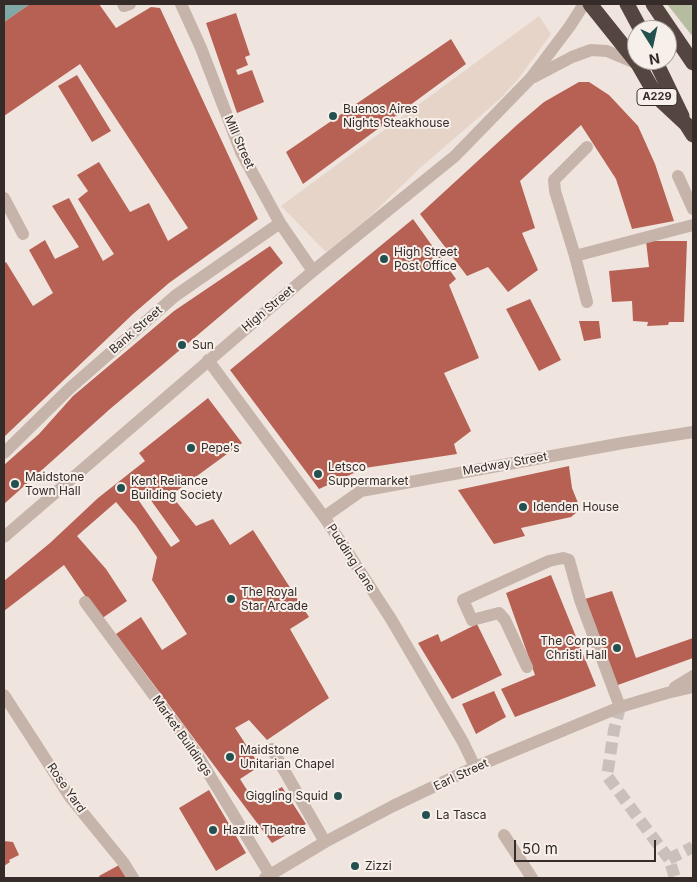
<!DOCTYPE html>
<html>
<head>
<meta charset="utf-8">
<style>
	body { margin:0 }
	#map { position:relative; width:697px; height:882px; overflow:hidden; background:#efe5de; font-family:Inter,sans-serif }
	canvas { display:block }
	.frame { position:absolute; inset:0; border:5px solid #352c29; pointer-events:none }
	.north { position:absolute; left:627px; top:20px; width:50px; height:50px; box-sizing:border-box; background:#f7efe9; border:1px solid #a9a19c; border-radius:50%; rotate:170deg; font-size:14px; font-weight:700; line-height:20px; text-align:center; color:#352c29 }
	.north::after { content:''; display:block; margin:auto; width:18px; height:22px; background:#24514f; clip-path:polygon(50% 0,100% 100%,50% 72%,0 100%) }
	.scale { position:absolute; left:514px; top:840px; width:142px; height:22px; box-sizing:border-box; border:2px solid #352c29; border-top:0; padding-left:6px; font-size:15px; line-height:18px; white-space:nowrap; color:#352c29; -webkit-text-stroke:4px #f7efe9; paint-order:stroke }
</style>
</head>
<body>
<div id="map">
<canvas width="697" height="882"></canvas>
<div class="frame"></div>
<div class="north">N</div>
<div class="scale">50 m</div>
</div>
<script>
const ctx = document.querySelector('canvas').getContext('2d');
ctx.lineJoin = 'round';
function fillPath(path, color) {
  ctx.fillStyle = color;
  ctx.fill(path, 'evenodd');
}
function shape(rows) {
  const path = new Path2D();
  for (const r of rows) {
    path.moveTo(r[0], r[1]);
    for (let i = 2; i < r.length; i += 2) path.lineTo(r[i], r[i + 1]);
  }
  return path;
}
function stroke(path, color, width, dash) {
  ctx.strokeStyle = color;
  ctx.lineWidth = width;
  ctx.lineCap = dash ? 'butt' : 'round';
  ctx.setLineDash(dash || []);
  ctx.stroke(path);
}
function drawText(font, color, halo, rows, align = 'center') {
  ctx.font = font + ' Inter,sans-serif';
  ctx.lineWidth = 4;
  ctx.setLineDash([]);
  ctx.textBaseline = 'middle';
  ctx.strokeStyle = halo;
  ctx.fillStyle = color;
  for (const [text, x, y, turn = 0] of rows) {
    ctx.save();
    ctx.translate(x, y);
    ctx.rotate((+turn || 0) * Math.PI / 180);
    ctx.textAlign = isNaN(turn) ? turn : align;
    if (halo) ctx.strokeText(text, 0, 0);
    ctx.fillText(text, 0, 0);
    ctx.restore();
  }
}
fillPath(shape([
	[667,4,693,4,693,37]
]), '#b6bc9f');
fillPath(shape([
	[539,16,551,34,519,78,501,98,420,168,366,220,326,252,281,206]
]), '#e5d4c7');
fillPath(shape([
	[4,4,30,4,4,22]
]), '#80a9a6');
fillPath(shape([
	[30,4,99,4,116,28,151,7,160,8,258,219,169,283,133,314,4,437,4,264,6,262,33,306,53,293,29,250,45,240,55,259,79,247,52,206,69,198,103,261,114,254,78,199,88,191,77,175,99,162,130,212,149,203,168,241,188,228,80,64,4,116,4,22],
	[236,13,250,55,245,57,248,65,236,70,238,75,252,70,264,102,237,113,206,23],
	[451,39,466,64,303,184,286,152],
	[77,75,111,131,92,142,58,86],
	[579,82,589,82,609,95,638,126,655,164,674,221,632,229,616,179,581,125,520,181,535,228,522,233,538,270,508,292,488,267,467,276,420,214,518,124,544,102],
	[413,219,456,279,449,285,479,358,444,373,471,431,454,444,457,454,365,468,319,489,230,370],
	[646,241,687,241,684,322,669,322,668,325,647,326,648,322,633,321,632,301,612,302,609,271,649,267],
	[270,246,283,263,110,409,4,504,4,465,39,434,73,396,174,311],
	[530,299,561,360,539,371,506,309],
	[579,321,599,321,601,338,584,341],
	[208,398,242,443,171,495,196,526,213,519,230,545,253,530,309,617,290,629,329,698,267,740,249,720,235,728,260,766,240,779,254,801,282,787,306,824,272,843,116,634,141,617,162,650,187,634,152,580,157,557,136,526,116,502,77,536,106,569,127,601,101,619,64,565,4,611,4,581,50,543,98,498,145,461,139,453],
	[145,492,180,541,171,547,137,498],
	[569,466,572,488,578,503,577,512,571,517,521,528,525,536,494,544,458,490],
	[551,575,596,686,515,717,501,689,535,675,506,593],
	[612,591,636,658,693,638,693,658,615,686,585,599],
	[477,624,502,675,452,699,418,643,438,634,441,642],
	[494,691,506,717,476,734,462,704],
	[209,790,246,853,216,871,179,808],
	[4,841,13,842,19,855,9,860,10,862,4,866],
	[121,864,129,878,100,878,99,876]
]), '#b76154');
stroke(shape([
	[620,707,614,730,607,776,669,859,675,878],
	[669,859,693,847]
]), '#cac0ba', 12, [12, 6]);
stroke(shape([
	[123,4,124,6,130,4],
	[181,4,201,48,241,152,280,223,313,271],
	[534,77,572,57,591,50,607,51,638,64],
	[678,176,693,209],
	[4,198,23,234],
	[575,256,555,191,554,180,587,147],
	[587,302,575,256,693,225],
	[208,360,324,517,343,545,391,619,463,742,475,767],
	[4,453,69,389,175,296,280,223],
	[324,517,361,491,623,443,693,432],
	[4,537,313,271,455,156,530,79,570,26,584,4],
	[85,602,195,751,270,875],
	[527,667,505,620,499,613,472,620,463,600,549,561,563,558,569,560,580,600,620,707],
	[675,687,693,676],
	[4,695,70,797,123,862,133,878],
	[272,749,325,842],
	[504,835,532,878],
	[265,878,325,842,393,806,475,767,620,707,667,693,693,687]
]), '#c6b4ab', 12);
stroke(shape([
	[590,4,638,64,657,97,686,124,693,135],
	[627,4,641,30],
	[653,4,693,63],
	[655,60,682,116]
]), '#544541', 15);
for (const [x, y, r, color] of [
	[333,116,5,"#24514f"],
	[384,259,5,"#24514f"],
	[182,345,5,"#24514f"],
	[191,448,5,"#24514f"],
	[318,474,5,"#24514f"],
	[15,484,5,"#24514f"],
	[121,488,5,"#24514f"],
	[523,507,5,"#24514f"],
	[231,599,5,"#24514f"],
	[617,648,5,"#24514f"],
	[230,757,5,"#24514f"],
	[338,796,5,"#24514f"],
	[426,815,5,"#24514f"],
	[213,830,5,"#24514f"],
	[355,866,5,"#24514f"]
]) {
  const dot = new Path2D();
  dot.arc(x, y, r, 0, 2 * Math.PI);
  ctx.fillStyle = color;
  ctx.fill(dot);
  stroke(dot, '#f7efe9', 2);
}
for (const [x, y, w] of [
	[657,97,40]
]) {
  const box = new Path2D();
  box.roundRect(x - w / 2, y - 8.5, w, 17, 4);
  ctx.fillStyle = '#f7efe9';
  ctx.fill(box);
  stroke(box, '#352c29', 1);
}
drawText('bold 11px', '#352c29', null, [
	["A229",657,97]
]);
drawText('12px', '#352c29', '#f7efe9', [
	["Buenos Aires",343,109],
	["Nights Steakhouse",343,123],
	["High Street",394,252],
	["Post Office",394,266],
	["Sun",192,345],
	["Pepe's",201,448],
	["Letsco",328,467],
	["Suppermarket",328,481],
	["Maidstone",25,477],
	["Town Hall",25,491],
	["Kent Reliance",131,481],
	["Building Society",131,495],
	["Idenden House",533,507],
	["The Royal",241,592],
	["Star Arcade",241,606],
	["The Corpus",607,641,"right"],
	["Christi Hall",607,655,"right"],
	["Maidstone",240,750],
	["Unitarian Chapel",240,764],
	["Giggling Squid",328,796,"right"],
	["La Tasca",436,815],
	["Hazlitt Theatre",223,830],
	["Zizzi",365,866]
], 'left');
drawText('12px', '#352c29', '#f7efe9', [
	["Mill Street",239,142,66],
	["High Street",268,309,-40],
	["Bank Street",136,330,-41],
	["Medway Street",505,464,-10],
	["Pudding Lane",351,558,57],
	["Market Buildings",182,736,55],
	["Earl Street",461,775,-25],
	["Rose Yard",66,788,55]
]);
</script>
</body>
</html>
